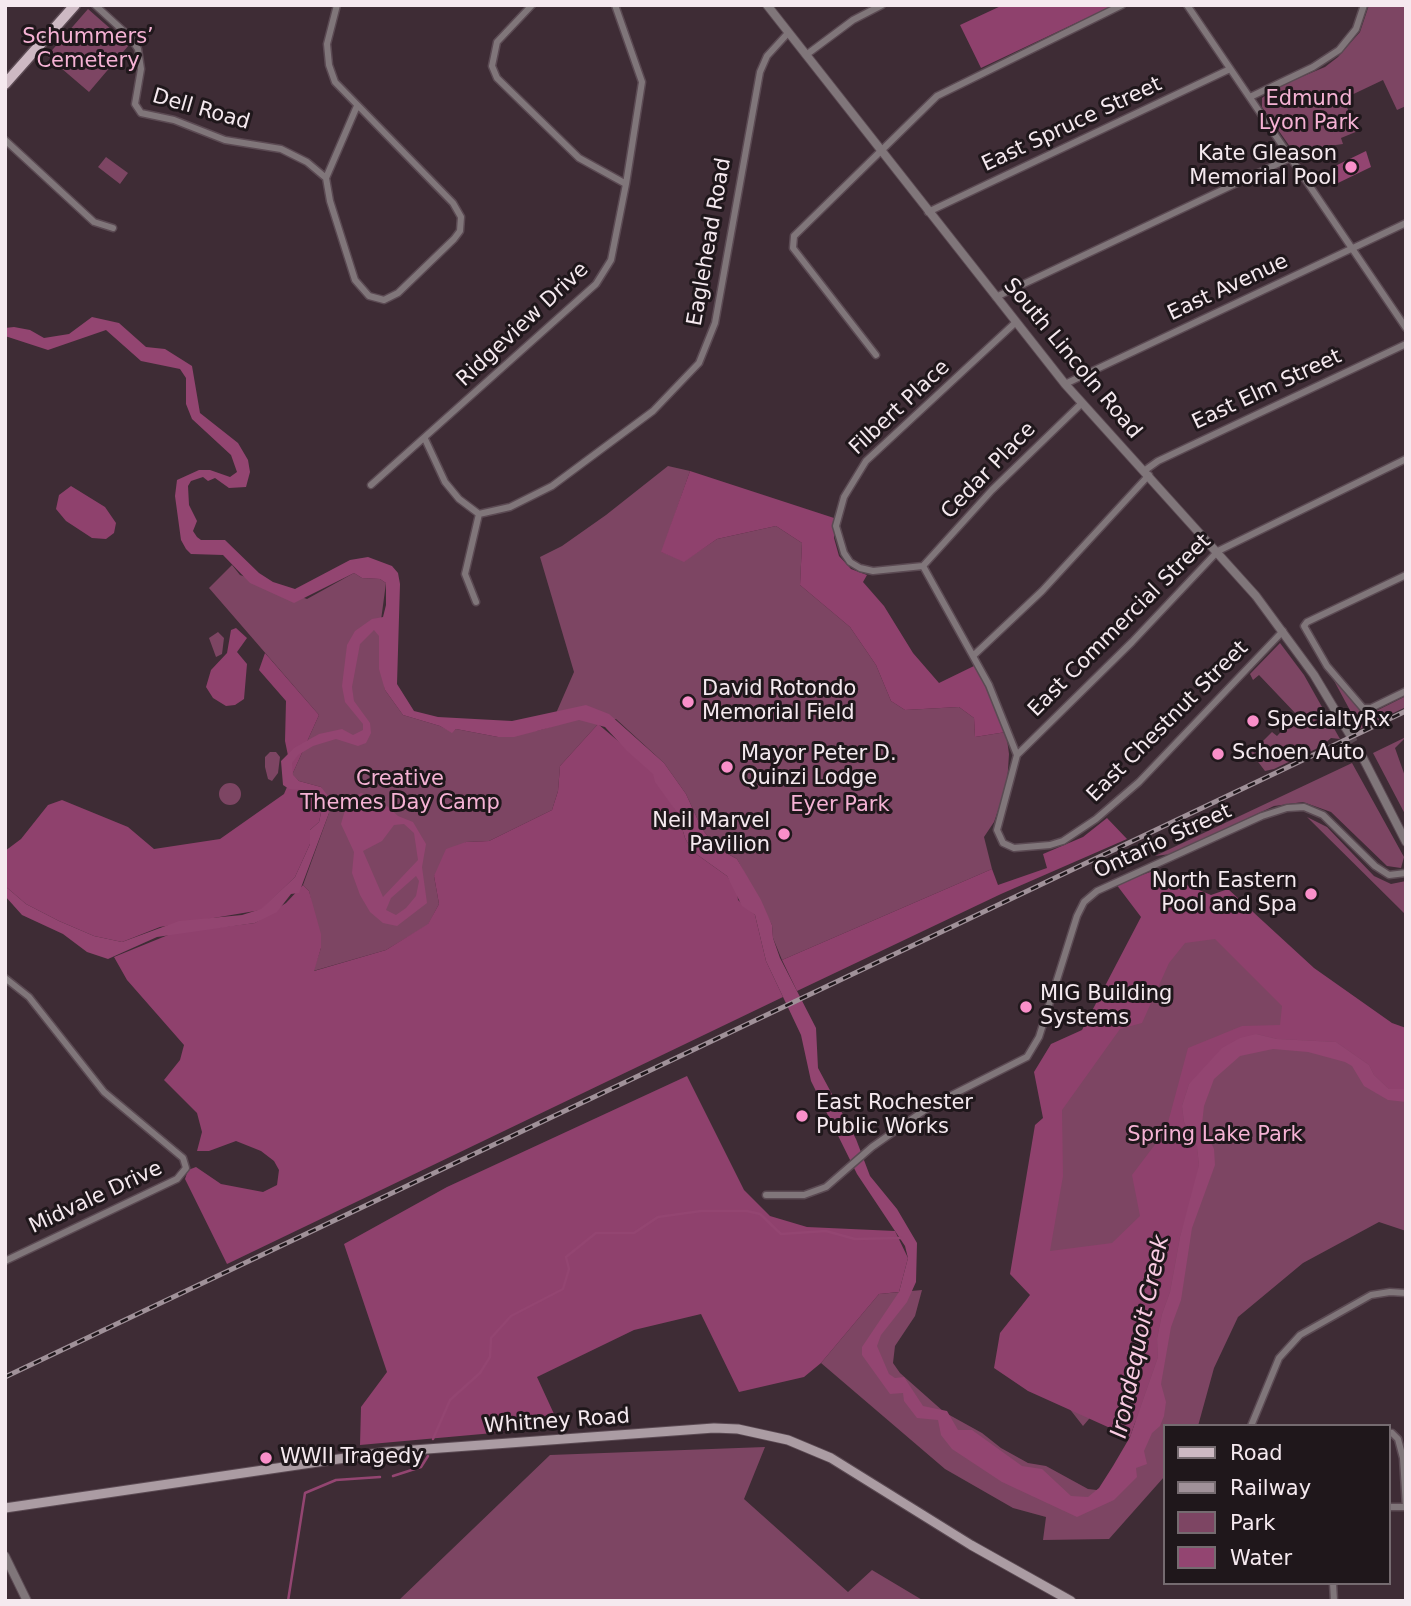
<!DOCTYPE html>
<html>
<head>
<meta charset="utf-8">
<style>
	body { margin:0 }
	#map { position:relative; width:1411px; height:1606px; overflow:hidden; background:#3e2c35; font-family:"DejaVu Sans",sans-serif }
	canvas { display:block }
	.frame { position:absolute; inset:0; border:7px solid #f5e9ef; pointer-events:none }
	.legend { position:absolute; left:1163px; top:1424px; width:228px; height:161px; box-sizing:border-box; background:#1f171b; border:2px solid #756b70; margin:0; padding:9px 12px; list-style:none; font-size:21px; color:#f5e9ef }
	.legend li { display:flex; align-items:center; gap:14px; height:35px }
	.legend b { width:35px; border:2px solid #756b70 }
</style>
</head>
<body>
<div id="map">
<canvas width="1411" height="1606"></canvas>
<div class="frame"></div>
<ul class="legend">
<li><b style="height:9px;background:#cdb9c3"></b>Road</li>
<li><b style="height:9px;background:#a09199"></b>Railway</li>
<li><b style="height:19px;background:#7d4563"></b>Park</li>
<li><b style="height:19px;background:#934571"></b>Water</li>
</ul>
</div>
<script>
const ctx = document.querySelector('canvas').getContext('2d');
ctx.lineJoin = 'round';
function fillPath(path, color) {
  ctx.fillStyle = color;
  ctx.fill(path, 'evenodd');
}
function shape(rows) {
  const path = new Path2D();
  for (const r of rows) {
    if (r.length === 3) {
      path.moveTo(r[0] + r[2], r[1]);
      path.arc(r[0], r[1], r[2], 0, 2 * Math.PI);
      continue;
    }
    path.moveTo(r[0], r[1]);
    for (let i = 2; i < r.length; i += 2) path.lineTo(r[i], r[i + 1]);
  }
  return path;
}
function stroke(path, color, width, dash) {
  ctx.strokeStyle = color;
  ctx.lineWidth = width;
  ctx.lineCap = dash ? 'butt' : 'round';
  ctx.setLineDash(dash || []);
  ctx.stroke(path);
}
function drawText(font, color, halo, rows, align = 'center') {
  ctx.font = font + ' "DejaVu Sans",sans-serif';
  ctx.lineWidth = 6;
  ctx.setLineDash([]);
  ctx.textBaseline = 'middle';
  ctx.strokeStyle = halo;
  ctx.fillStyle = color;
  for (const [text, x, y, turn = 0] of rows) {
    ctx.save();
    ctx.translate(x, y);
    ctx.rotate((+turn || 0) * Math.PI / 180);
    ctx.textAlign = isNaN(turn) ? turn : align;
    if (halo) ctx.strokeText(text, 0, 0);
    ctx.fillText(text, 0, 0);
    ctx.restore();
  }
}
fillPath(shape([
	[1369,5,1406,5,1406,106,1397,110,1383,80,1343,99,1358,131,1341,138,1343,144,1293,151,1262,107,1262,98,1275,88,1325,67,1338,57,1360,32],
	[88,9,129,45,89,92,47,56],
	[106,157,128,173,120,184,98,167],
	[668,466,690,471,662,552,684,561,717,539,776,526,802,543,800,585,850,627,876,665,891,701,905,710,959,707,974,718,975,737,1006,732,1009,754,1007,785,994,822,984,837,992,869,782,960,773,938,772,925,737,859,717,848,702,829,686,794,664,763,616,719,598,724,560,766,558,791,552,810,489,841,466,842,434,876,439,904,428,925,386,950,313,971,321,948,309,891,303,885,329,813,321,787,299,781,292,775,319,715,209,588,232,565,240,575,307,599,354,573,362,578,380,579,386,583,379,635,385,690,403,715,440,726,452,732,456,729,498,737,540,730,550,727,574,672,540,557,562,546,606,515],
	[218,632,224,638,222,654,216,657,209,638],
	[1280,643,1304,675,1340,739,1331,738,1322,746,1274,769,1265,771,1246,746,1254,750,1272,732,1277,736,1297,715,1259,675,1253,680,1250,674],
	[1331,675,1362,710,1374,712,1406,696,1406,707,1360,729],
	[1406,737,1395,748,1406,779,1406,816,1373,753],
	[270,752,276,752,280,757,278,773,272,781,268,779,265,767,265,757],
	[1352,763,1404,857,1401,868,1387,866,1331,812,1303,802,1274,806,1171,854,1155,856],
	[230,794,11],
	[1307,817,1327,827,1374,876,1391,884,1406,881,1406,915],
	[1201,912,1406,1095,1406,1231,1379,1222,1303,1263,1238,1317,1214,1368,1198,1426,1164,1426,1164,1477,1109,1539,1043,1540,1046,1517,1013,1508,945,1469,821,1363,879,1294,922,1290,915,1316,895,1346,893,1363,900,1373,944,1412,982,1433,1001,1448,1028,1463,1046,1466,1088,1489,1105,1491,1147,1424,1094,1413,1083,1426,1065,1403,1037,1256,1046,1125],
	[765,1447,744,1499,848,1592,872,1570,924,1601,398,1601,550,1455]
]), '#7d4563');
fillPath(shape([
	[1003,5,1114,5,981,68,960,25],
	[690,471,834,518,834,538,839,556,851,569,867,575,863,582,884,606,913,653,939,683,976,665,1006,732,975,737,974,718,959,707,905,710,891,701,876,665,850,627,800,585,802,543,776,526,717,539,684,562,661,552],
	[71,486,105,507,116,523,114,533,106,539,92,538,66,521,56,509,59,495],
	[236,628,247,638,237,652,247,664,244,699,235,705,226,706,213,698,206,687,211,670,227,653,231,630],
	[265,653,319,715,292,775,285,741,286,701,259,670],
	[598,724,650,768,678,814,685,838,692,851,727,876,737,891,738,900,755,915,766,961,783,997,227,1264,185,1179,188,1170,196,1167,221,1184,263,1192,277,1185,279,1170,274,1161,261,1151,236,1141,209,1151,197,1151,202,1132,197,1113,164,1080,180,1060,184,1045,127,980,114,957,173,933,255,923,286,903,303,885,309,891,321,934,321,948,314,971,386,950,428,924,439,904,434,876,446,849,466,842,489,841,552,810,558,791,560,766],
	[287,787,313,791,319,797,322,808,319,822,310,830,310,844,295,877,261,910,160,927,122,942,94,936,59,921,26,904,5,886,5,851,21,839,48,805,62,800,128,827,154,849,220,839,284,794],
	[1107,818,1127,839,1001,894,797,991,782,960,992,869,998,885,1047,868,1043,854,1083,837],
	[1153,871,1211,895,1228,889,1314,968,1392,1023,1406,1028,1406,1089,1389,1089,1374,1075,1369,1065,1336,1042,1277,1039,1256,1034,1189,1084,1182,1106,1184,1122,1197,1147,1199,1165,1195,1186,1180,1237,1170,1292,1162,1314,1157,1339,1158,1357,1130,1437,1028,1391,994,1368,1000,1333,1030,1295,1010,1274,1035,1125,1043,1118,1034,1072,1051,1044,1082,1030,1141,917,1116,884],
	[1215,939,1282,1006,1280,1025,1242,1026,1188,1048,1166,1130,1132,1175,1140,1216,1112,1243,1050,1251,1063,1176,1062,1110,1120,1029,1142,1023,1169,963,1185,943],
	[687,1076,744,1190,770,1216,807,1227,895,1231,908,1258,899,1292,879,1294,821,1363,804,1377,739,1392,701,1314,634,1330,537,1377,560,1427,360,1445,361,1407,387,1372,344,1244,447,1187]
]), '#8f416d');
fillPath(shape([
	[1366,151,1371,167,1338,183,1331,168],
	[92,317,119,323,146,347,165,349,192,366,200,413,238,443,248,460,250,472,246,487,229,488,215,478,208,481,203,477,191,481,188,486,189,505,197,521,193,531,197,537,201,540,225,540,259,573,273,582,295,589,350,560,368,557,392,566,398,573,400,584,397,684,414,711,438,717,512,721,586,705,609,714,664,763,686,794,702,829,717,848,737,859,761,900,772,925,773,938,780,958,816,1028,818,1068,856,1139,870,1176,897,1209,917,1243,916,1282,907,1302,881,1335,877,1346,889,1374,895,1378,904,1377,923,1406,947,1411,958,1430,972,1430,1022,1466,1042,1469,1071,1496,1088,1497,1099,1488,1113,1466,1130,1437,1158,1357,1157,1339,1162,1314,1170,1292,1180,1237,1199,1165,1197,1147,1184,1122,1182,1106,1189,1084,1222,1048,1240,1038,1256,1034,1277,1039,1336,1042,1369,1065,1374,1075,1389,1089,1406,1089,1406,1102,1388,1100,1364,1086,1352,1066,1345,1062,1308,1052,1273,1049,1240,1056,1214,1079,1204,1106,1202,1124,1214,1149,1215,1165,1192,1228,1181,1300,1171,1327,1161,1384,1166,1402,1164,1416,1160,1426,1152,1433,1144,1451,1147,1464,1136,1468,1137,1477,1114,1500,1077,1517,1002,1482,952,1449,941,1435,938,1420,917,1418,904,1401,903,1393,890,1394,862,1355,862,1347,899,1292,908,1258,905,1246,857,1174,811,1081,801,1035,766,961,755,915,742,906,727,876,692,851,685,838,678,814,655,782,653,774,627,751,605,727,579,720,514,737,498,737,456,729,452,733,440,726,403,715,385,690,379,669,379,636,374,630,360,644,352,687,354,701,370,723,371,733,366,743,358,746,336,739,313,746,298,755,292,763,293,775,299,781,321,787,328,796,329,813,299,893,291,894,277,912,255,923,157,937,108,959,87,952,63,934,22,915,5,896,5,886,26,904,59,921,94,936,122,942,179,921,242,915,261,909,295,877,310,844,310,830,319,822,322,808,319,797,313,791,289,789,283,785,281,761,294,748,319,734,342,729,353,735,363,730,363,724,345,702,342,686,347,645,355,631,372,619,383,617,386,605,386,583,380,579,362,578,354,573,294,603,250,583,223,555,191,554,186,549,181,540,175,496,177,480,199,470,210,470,230,477,237,472,231,455,192,419,186,404,186,378,180,369,141,361,106,330,48,350,5,336,5,328,14,327,30,330,44,338,69,334],
	[361,793,378,798,398,816,413,822,426,844,422,867,427,903,397,926,383,923,370,912,360,895,352,873,354,852,341,824,347,803],
	[404,824,414,833,418,860,383,897,363,851,382,841,394,825],
	[416,876,419,881,416,896,406,908,396,915,386,910,391,898]
]), '#934571');
stroke(shape([
	[433,1439,450,1400,480,1373,490,1357,491,1338,511,1316,563,1289,569,1269,566,1257,596,1233,634,1233,658,1217,701,1211,747,1211,760,1214,781,1234,826,1231,855,1239,901,1238],
	[393,1476,421,1467,428,1456],
	[288,1601,305,1493,336,1480,380,1477]
]), '#934571', 2.5);
stroke(shape([
	[1350,735,1363,758]
]), '#594851', 8, [8, 4]);
const minor = shape([
	[95,5,130,37,138,49,141,69,135,104,141,113,174,120,225,140,281,149,307,162,326,178],
	[337,5,327,44,329,65,335,82,453,203,461,217,460,231,454,239,398,293,384,300,369,296,355,280,330,201,326,178,357,106],
	[615,5,642,82,626,184],
	[1187,5,1406,328],
	[806,55,853,20,882,5],
	[1250,97,1313,67,1339,50,1356,29,1364,5],
	[5,140,94,222,113,228],
	[928,212,1230,69],
	[996,297,1292,157],
	[1016,322,866,461,844,497,836,526,844,553,850,562,860,568,873,571,923,566,989,685,1017,755,997,830,1003,843,1014,848,1050,845,1063,841,1096,819,1139,782,1283,631],
	[876,355,793,248,794,236,937,96,1122,5],
	[1065,384,1406,223],
	[425,439,445,482,459,499,479,514],
	[1144,471,1158,461,1406,344],
	[371,485,596,284,611,260,626,184,579,158,497,78,492,66,497,42,532,5],
	[479,514,510,507,552,486,653,411,699,363,715,323,760,72,767,56,788,33],
	[923,566,992,490,1082,403],
	[1406,575,1307,622,1304,626,1327,666,1363,708,1371,708,1406,691],
	[476,602,465,574,479,514],
	[973,656,1042,591,1149,475],
	[1017,755,1132,642,1218,551,1406,459],
	[5,978,29,997,104,1092,183,1158,186,1168,177,1179,5,1261],
	[766,1195,804,1195,826,1187,872,1147,932,1105,1027,1057,1039,1037,1077,916,1084,902,1097,891,1262,816,1287,808,1304,807,1323,815,1375,866,1389,875,1406,873],
	[1251,1426,1279,1358,1300,1335,1371,1295,1390,1292,1406,1293],
	[1392,1433,1398,1439,1403,1458,1406,1507],
	[1388,1507,1406,1507],
	[1333,1583,1334,1601]
]);
const tertiary = shape([
	[767,5,1065,384,1256,596,1314,675,1350,735],
	[1363,758,1406,842],
	[5,1556,27,1601]
]);
const secondary = shape([
	[5,1508,386,1452,714,1428,738,1429,788,1440,831,1458,971,1545,1071,1601]
]);
const primary = shape([
	[5,84,75,5]
]);
stroke(minor, '#5b4a53', 9);
stroke(tertiary, '#5b4a53', 10);
stroke(secondary, '#5b4a53', 11);
stroke(primary, '#5b4a53', 13);
stroke(minor, '#80767a', 6);
stroke(tertiary, '#80767a', 8);
stroke(secondary, '#ab9ca3', 9);
stroke(primary, '#cdb9c3', 10);
const rail = shape([
	[5,1377,1406,711]
]);
stroke(rail, '#a09199', 5);
stroke(rail, '#1f171b', 2.5, [8]);
for (const [x, y, r, color] of [
	[1351,167,7,"#f98fc9"],
	[688,702,7,"#f98fc9"],
	[1253,721,7,"#f98fc9"],
	[1218,754,7,"#f98fc9"],
	[727,767,7,"#f98fc9"],
	[784,834,7,"#f98fc9"],
	[1311,894,7,"#f98fc9"],
	[1026,1007,7,"#f98fc9"],
	[802,1116,7,"#f98fc9"],
	[266,1458,7,"#f98fc9"]
]) {
  const dot = new Path2D();
  dot.arc(x, y, r, 0, 2 * Math.PI);
  ctx.fillStyle = color;
  ctx.fill(dot);
  stroke(dot, '#1f171b', 2.5);
}
drawText('21px', '#f5b2d4', '#1f171b', [
	["Schummers’",88,38],
	["Cemetery",88,62],
	["Edmund",1309,100],
	["Lyon Park",1309,124],
	["Creative",400,780],
	["Themes Day Camp",400,804],
	["Eyer Park",840,806],
	["Spring Lake Park",1215,1136]
]);
drawText('21px', '#f5e9ef', '#1f171b', [
	["Dell Road",201,110,16],
	["East Spruce Street",1072,125,-25],
	["Eaglehead Road",710,242,-80],
	["East Avenue",1228,288,-25],
	["Ridgeview Drive",523,325,-43],
	["South Lincoln Road",1072,359,50],
	["East Elm Street",1267,390,-25],
	["Filbert Place",900,408,-43],
	["Cedar Place",989,471,-46],
	["East Commercial Street",1120,626,-45],
	["East Chestnut Street",1168,722,-45],
	["Ontario Street",1163,842,-25],
	["Midvale Drive",96,1198,-25],
	["Whitney Road",557,1422,-4]
]);
drawText('21px', '#f5e9ef', '#1f171b', [
	["Kate Gleason",1337,155,"right"],
	["Memorial Pool",1337,179,"right"],
	["David Rotondo",702,690],
	["Memorial Field",702,714],
	["SpecialtyRx",1267,721],
	["Schoen Auto",1232,754],
	["Mayor Peter D.",741,755],
	["Quinzi Lodge",741,779],
	["Neil Marvel",770,822,"right"],
	["Pavilion",770,846,"right"],
	["North Eastern",1297,882,"right"],
	["Pool and Spa",1297,906,"right"],
	["MIG Building",1040,995],
	["Systems",1040,1019],
	["East Rochester",816,1104],
	["Public Works",816,1128],
	["WWII Tragedy",280,1458]
], 'left');
drawText('italic 23px', '#facce3', '#1f171b', [
	["Irondequoit Creek",1141,1337,-78]
]);
</script>
</body>
</html>
